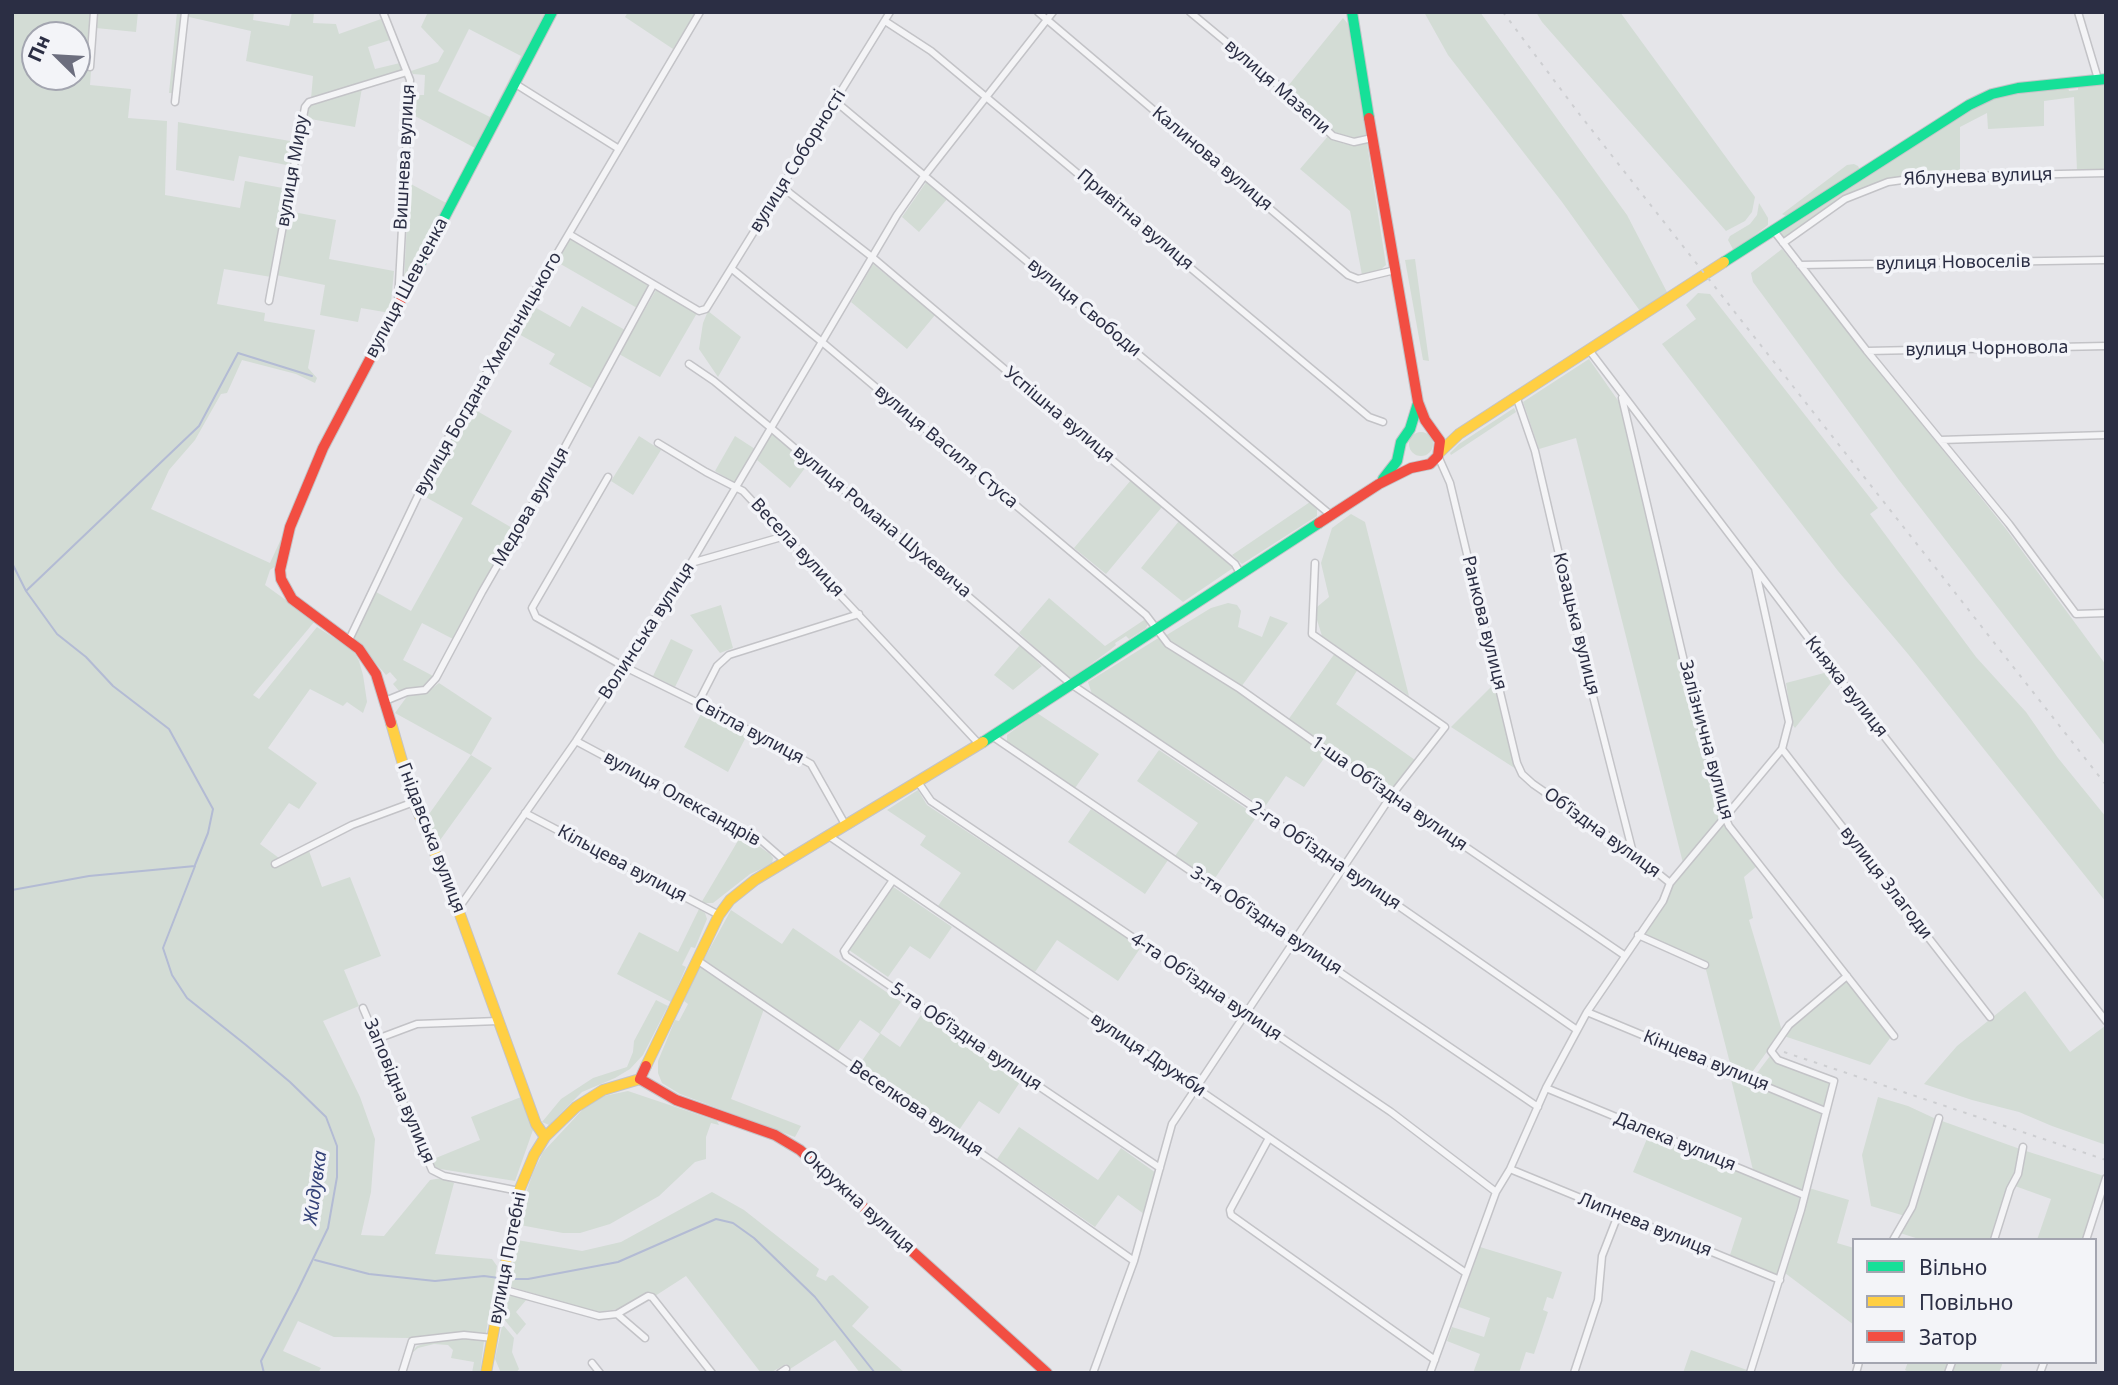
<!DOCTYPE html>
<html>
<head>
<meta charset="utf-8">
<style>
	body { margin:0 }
	#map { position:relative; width:2118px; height:1385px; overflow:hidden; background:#e5e5e9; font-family:"Noto Sans",sans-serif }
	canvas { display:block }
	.frame { position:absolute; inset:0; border:14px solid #2b2e44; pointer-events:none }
	.legend { position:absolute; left:1852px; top:1238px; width:245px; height:126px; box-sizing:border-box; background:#f3f4f8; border:2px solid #a3a5b0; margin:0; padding:9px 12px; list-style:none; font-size:21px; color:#2b2e44 }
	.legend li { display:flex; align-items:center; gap:14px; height:35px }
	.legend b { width:35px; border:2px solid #a3a5b0 }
	.north { position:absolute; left:21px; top:21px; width:70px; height:70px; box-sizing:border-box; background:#f3f4f8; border:2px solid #a3a5b0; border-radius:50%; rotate:294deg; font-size:19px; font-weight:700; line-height:28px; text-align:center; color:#2b2e44 }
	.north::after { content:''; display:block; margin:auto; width:24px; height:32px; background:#6c6e7e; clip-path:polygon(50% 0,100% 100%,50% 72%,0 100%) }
</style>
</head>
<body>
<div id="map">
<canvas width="2118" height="1385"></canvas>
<div class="frame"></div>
<ul class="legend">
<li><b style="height:9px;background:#16e098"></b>Вільно</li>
<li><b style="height:9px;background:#ffcf43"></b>Повільно</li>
<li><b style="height:9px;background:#f24e42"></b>Затор</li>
</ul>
<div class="north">Пн</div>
</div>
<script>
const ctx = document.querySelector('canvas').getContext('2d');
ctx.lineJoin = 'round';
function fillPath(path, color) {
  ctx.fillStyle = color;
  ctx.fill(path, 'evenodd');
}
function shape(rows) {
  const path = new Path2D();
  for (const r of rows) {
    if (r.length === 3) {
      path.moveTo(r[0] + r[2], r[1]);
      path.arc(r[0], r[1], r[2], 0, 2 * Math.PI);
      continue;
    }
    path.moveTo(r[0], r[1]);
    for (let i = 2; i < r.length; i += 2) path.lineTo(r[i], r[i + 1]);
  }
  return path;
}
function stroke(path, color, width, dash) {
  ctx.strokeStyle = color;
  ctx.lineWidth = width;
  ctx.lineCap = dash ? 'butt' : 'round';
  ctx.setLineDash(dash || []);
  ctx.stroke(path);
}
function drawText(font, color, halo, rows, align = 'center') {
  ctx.font = font + ' "Noto Sans",sans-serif';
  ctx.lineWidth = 7;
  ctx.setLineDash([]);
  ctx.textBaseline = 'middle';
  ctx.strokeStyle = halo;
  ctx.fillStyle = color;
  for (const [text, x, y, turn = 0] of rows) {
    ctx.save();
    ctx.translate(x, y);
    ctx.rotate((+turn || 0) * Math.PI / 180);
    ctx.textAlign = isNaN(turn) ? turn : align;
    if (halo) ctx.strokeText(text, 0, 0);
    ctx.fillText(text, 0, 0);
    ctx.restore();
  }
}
fillPath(shape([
	[12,12,91,12,87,70,91,71,90,85,131,89,128,118,167,121,165,195,240,208,245,181,288,189,271,277,224,269,217,304,265,313,264,321,315,330,308,368,317,378,315,383,296,374,242,360,227,393,221,394,195,440,169,470,151,509,270,563,287,526,276,566,270,570,265,585,315,621,253,695,259,699,317,627,353,650,359,661,363,675,367,702,363,713,347,702,343,706,310,689,268,748,317,783,299,809,289,803,260,844,279,858,272,863,275,868,309,851,322,887,350,877,381,956,344,970,359,1006,323,1021,360,1097,375,1139,371,1192,361,1235,384,1236,430,1180,442,1178,454,1183,435,1254,492,1259,497,1266,486,1333,464,1332,408,1338,334,1337,298,1321,283,1351,321,1368,318,1373,12,1373],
	[35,35,77,35,77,77,35,77],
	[97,12,138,12,136,32,96,28],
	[177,12,182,12,174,93,169,93],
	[189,12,254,12,253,20,289,26,292,12,314,12,313,23,336,24,339,34,381,19,390,40,368,47,375,69,400,63,403,71,311,99,313,76,246,61,251,31,189,17],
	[428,12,548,12,477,149,413,115,414,95,424,95,425,75,413,74,411,71,438,62,444,51,421,27],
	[469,29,521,56,490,117,438,91],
	[628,12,696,12,673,49,625,17],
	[1424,12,1480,12,1627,215,1668,294,1640,311,1562,202,1448,55],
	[1536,12,1620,12,1755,197,1752,212,1745,221,1726,231,1542,22],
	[1343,18,1348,24,1366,135,1353,138,1334,132,1300,101,1288,86],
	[2106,84,2106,170,2077,171,2074,97,2044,101,2044,126,1988,129,1987,113,1960,127,1960,173,1905,176,1877,183,1844,197,1783,239,1779,234,1972,109,1993,98,2019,92,2068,87,2069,91,2078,90,2078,86],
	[362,88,355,127,305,118,307,108,311,104],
	[178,122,296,142,292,166,239,156,234,181,176,170],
	[1329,135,1332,139,1345,144,1367,144,1386,265,1380,270,1362,275,1350,211,1300,169],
	[1854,164,1858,166,1860,170,1788,217,1782,214,1847,165],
	[927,181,948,198,919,232,902,217],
	[409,183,448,204,406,281,404,280],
	[1759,203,1768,218,1768,225,1734,251,1728,240,1730,236,1750,224,1757,215],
	[288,211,336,220,329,259,394,271,390,313,361,308,358,322,320,315,325,285,276,275],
	[570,239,649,286,637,308,557,262],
	[1782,249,2006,529,2106,665,2106,747,1899,480,1753,282,1751,273],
	[1415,259,1429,361,1423,360,1405,260],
	[873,264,935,315,907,349,851,302],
	[656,290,697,313,660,377,619,354],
	[1698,293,1710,294,1878,508,1870,514,1976,657,2026,712,2058,758,2106,817,2106,902,1908,654,1838,571,1662,344,1696,319,1686,305],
	[531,305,570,327,582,306,625,330,593,389,549,364,555,354,515,332],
	[708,311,741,337,718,377,699,349,703,323],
	[1589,359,1619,402,1687,687,1721,816,1683,863,1576,438,1539,449,1523,402],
	[470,407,512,431,471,504,514,529,453,639,422,623,403,660,433,676,423,687,399,691,393,684,397,680,390,672,386,675,354,638,376,592,411,611,463,518,422,495,438,462],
	[1514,408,1516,412,1451,455,1450,453,1459,444],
	[1421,444,12],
	[772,433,808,464,790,488,757,460],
	[639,436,661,450,633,495,611,481],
	[735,436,755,449,735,483,715,471],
	[1131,480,1162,507,1106,574,1074,548],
	[1310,502,1317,509,1317,516,1242,564,1232,555],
	[1351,514,1365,522,1409,696,1322,636,1317,620,1317,607,1329,597,1321,563,1332,528],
	[1179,521,1233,568,1183,602,1141,568],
	[1049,598,1105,646,1144,620,1148,624,1146,628,1129,639,1126,636,1115,643,1116,645,1110,650,1072,678,1067,677,1019,633],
	[1228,603,1237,605,1241,611,1238,627,1262,637,1270,616,1288,623,1241,687,1170,642,1165,636,1211,608],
	[721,605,733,648,720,653,690,615],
	[1160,637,1327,754,1304,787,1286,776,1264,808,1092,694,1088,682],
	[671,639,693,650,675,687,653,676],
	[1020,645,1042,666,1013,690,994,675],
	[1335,653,1358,669,1336,704,1415,760,1391,792,1288,720],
	[1828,672,1834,679,1795,728,1792,724,1786,683],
	[1496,682,1514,763,1516,769,1451,727],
	[439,683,492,718,471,755,492,768,438,843,427,817,471,755,395,713,408,695,426,693],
	[702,712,747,735,728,772,684,747],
	[1037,713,1099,754,1075,788,1007,742,1007,735],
	[1159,750,1257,816,1213,881,1175,856,1198,823,1137,781],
	[918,790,927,805,1141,947,1118,981,1057,940,1035,972,938,906,961,873,920,845,926,836,887,810],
	[1091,809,1168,860,1145,894,1068,842],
	[1724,823,1757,866,1744,877,1753,918,1749,920,1782,1031,1750,1075,1731,1067,1704,962,1643,935,1666,903,1673,885],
	[742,834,770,854,773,858,772,864,750,874,713,903,701,903],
	[892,886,952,927,930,959,910,946,888,977,849,950],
	[699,909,705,913,707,919,695,948,691,947,682,965,686,967,671,1002,617,974,639,932,678,952],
	[731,910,782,944,793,928,901,1002,880,1033,900,1047,921,1015,1020,1082,999,1114,979,1101,957,1133,859,1065,880,1034,860,1020,838,1051,703,961],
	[700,966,764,1009,731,1099,801,1126,795,1137,680,1094,662,1083,658,1073,658,1061,675,1020,679,1021,688,1004,684,1001],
	[1846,980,1891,1037,1870,1065,1784,1036,1791,1026],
	[2025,991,2070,1052,2105,1026,2106,1027,2106,1145,2052,1126,2019,1112,1972,1100,1924,1084,1957,1046],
	[656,1000,668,1006,643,1055,630,1069,615,1078,582,1092,549,1125,542,1122,561,1099,593,1078,627,1067,633,1052,634,1041],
	[1770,1056,1776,1063,1831,1082,1823,1107,1754,1077],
	[1730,1075,1822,1112,1802,1190,1753,1170],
	[628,1091,717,1121,719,1125,711,1123,706,1137,706,1159,695,1162,659,1196,610,1224,580,1233,563,1233,520,1225,527,1190,533,1173,543,1152,585,1107,604,1096],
	[521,1097,533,1130,515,1181,434,1168,431,1160,480,1140,471,1117],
	[1878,1097,1908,1106,1936,1119,1905,1216,1871,1206,1862,1155],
	[1942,1121,2020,1149,2016,1173,2007,1188,1991,1240,1922,1240,1900,1233,1910,1219,1915,1208],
	[1019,1127,1098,1180,1121,1148,1156,1173,1144,1214,1118,1195,1095,1227,997,1159],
	[1649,1134,1800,1198,1778,1275,1730,1255,1742,1218,1633,1172],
	[2026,1151,2104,1176,2083,1240,2037,1240,2051,1199,2015,1186,2021,1175],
	[1809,1188,1849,1200,1837,1243,1854,1248,1854,1325,1785,1273],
	[712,1192,744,1210,819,1269,816,1276,826,1281,829,1276,833,1275,869,1307,852,1326,905,1373,860,1373,835,1340,790,1369,786,1364,770,1373,761,1373,686,1276,655,1296,649,1293,619,1309,597,1312,508,1286,517,1240,582,1251,621,1242],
	[1480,1247,1562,1272,1553,1299,1547,1297,1543,1310,1548,1312,1534,1354,1526,1352,1519,1373,1473,1373,1480,1354,1447,1341,1452,1327,1484,1337,1490,1318,1459,1307],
	[514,1295,527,1299,516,1312,526,1324,517,1335,503,1318,507,1297],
	[502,1326,504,1326,514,1338,512,1352,519,1369,516,1373,501,1373,495,1359],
	[464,1338,484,1341,480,1373,472,1373,474,1362,451,1358,453,1350,448,1345,434,1344,418,1348,412,1353,407,1366,411,1353,417,1346,430,1342],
	[1691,1350,1747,1370,1746,1373,1683,1373],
	[1908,1362,1949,1362,1945,1373,1911,1373,1905,1370],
	[1955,1362,2003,1362,1999,1373,1951,1373]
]), '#d3dcd5');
stroke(shape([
	[12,563,26,591,57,634,86,657,113,686,169,729,213,809,208,833,195,865],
	[26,591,199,426,238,353,312,376],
	[12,890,89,876,195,866,163,948,172,975,187,998,246,1045,290,1082,326,1117,337,1146,337,1177,328,1228,297,1292,261,1361,264,1373],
	[315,1260,369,1274,435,1281,484,1276,499,1278],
	[508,1279,528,1279,618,1262,716,1219,733,1223,754,1238,815,1297,875,1373]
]), '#b3bbd4', 2);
const street = shape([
	[383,12,410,80,398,302],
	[1038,12,1348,275,1358,279,1395,270],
	[1190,12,1284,90,1333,136,1354,142,1372,138],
	[2078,12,2098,79],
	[885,21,931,51,1369,417,1383,422],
	[90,67,94,12],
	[514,83,619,149],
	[835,101,1332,516],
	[175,102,185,12],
	[782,187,872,257,1235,564,1241,575],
	[1774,231,1867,351,2009,524,2076,614,2106,613],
	[569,234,699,311,706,309,890,12],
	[1783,243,1845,199,1888,182,1924,177,2106,173],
	[1800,265,2106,260],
	[732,269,822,342,1146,615,1168,644,1240,689,1391,796,1624,955],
	[269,301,305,107,309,102,407,72],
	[1589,350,1838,677,2106,1021],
	[1867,351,2106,346],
	[689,364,714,381,771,428,1071,684,1344,868,1577,1030],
	[1516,396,1535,451,1581,649,1633,853],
	[1622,398,1690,687,1725,817,1729,826,1894,1036],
	[1940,440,2106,435],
	[658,443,706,472,743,491,979,744],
	[1438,456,1450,483,1517,763,1522,774,1533,784,1633,853,1670,883],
	[608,477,532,608,536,617,623,666,698,703,811,764,846,826],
	[691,563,785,536],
	[348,642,435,460,700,12],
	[385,701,407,692,425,690,436,678,482,592,554,467,653,285],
	[698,703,717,666,729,655,859,614],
	[992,736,1538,1107],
	[576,741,761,840,785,861],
	[1782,749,1990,1017],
	[918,782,931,801,1391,1112,1496,1192],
	[525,813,719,915],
	[829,836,1466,1273],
	[275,864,352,825,414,802],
	[893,880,844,951,846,956,1160,1168],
	[458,909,576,741,691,563,897,215,925,175,1053,12],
	[1638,935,1705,965],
	[697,960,995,1163,1134,1261],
	[363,1008,432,1170,444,1176,519,1191],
	[1587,1012,1825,1111],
	[377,1039,417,1024,498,1021],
	[1546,1088,1804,1195],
	[1269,1138,1230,1210,1231,1215,1435,1360],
	[1510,1169,1780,1280],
	[1893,1240,1912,1207,1939,1118],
	[1994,1240,2010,1189,2018,1174,2023,1147],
	[2086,1240,2106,1178],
	[502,1289,599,1316,617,1314,648,1296,652,1297,712,1373],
	[617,1314,645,1338],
	[592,1363,600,1373],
	[402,1373,412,1341,464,1335,493,1338],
	[780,1373,786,1369],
	[1093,1373,1134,1261,1172,1124,1391,796,1445,727,1312,634,1315,563],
	[1430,1373,1496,1192,1510,1169,1546,1088,1587,1012,1663,901,1670,883,1782,749,1789,722,1755,568],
	[1574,1373,1598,1300,1602,1256,1618,1215],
	[1750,1373,1801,1210,1834,1081,1778,1060,1771,1051,1789,1025,1847,976],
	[1856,1373,1859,1362],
	[1948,1373,1952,1362],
	[2040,1373,2044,1362]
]);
const fast = shape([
	[1352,12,1369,118],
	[1724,262,1969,105,1992,94,2018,88,2106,79],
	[420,264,552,12],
	[1383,479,1397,461,1401,442,1410,429,1418,403],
	[983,742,1319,523]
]);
const slow = shape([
	[1440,452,1459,434,1724,262],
	[391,723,414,802,458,909,536,1124,545,1137],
	[646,1066,719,915,730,900,755,880,983,742],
	[486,1373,519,1191,534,1155,545,1137,576,1107,603,1090,640,1079]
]);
const jam = shape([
	[1319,523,1379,484,1411,468,1430,464,1438,456,1440,441,1425,420,1418,402,1369,118],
	[391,723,376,674,359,649,292,599,281,579,280,570,290,527,323,448,420,264],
	[646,1066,640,1079,676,1100,775,1135,800,1150,1047,1373]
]);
stroke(street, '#c3c3c7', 9);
stroke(fast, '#c3c3c7', 12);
stroke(slow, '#c3c3c7', 12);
stroke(jam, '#c3c3c7', 12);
stroke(street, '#f4f4f6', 6);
stroke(fast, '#16e098', 10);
stroke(slow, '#ffcf43', 10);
stroke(jam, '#f24e42', 10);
stroke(shape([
	[1503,12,1580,115,2106,785],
	[1784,1052,2106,1160]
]), '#cdced1', 2, [3.5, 7]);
drawText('18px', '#2b2e44', '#f3f4f8', [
	["вулиця Мазепи",1277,87,41],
	["Вишнева вулиця",405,157,-87],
	["Калинова вулиця",1212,159,40],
	["вулиця Соборності",798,161,-58],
	["вулиця Миру",293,171,-80],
	["Яблунева вулиця",1978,177,-2],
	["Привітна вулиця",1135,220,40],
	["вулиця Новоселів",1953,263,-1],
	["вулиця Шевченка",407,288,-62],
	["вулиця Свободи",1084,308,40],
	["вулиця Чорновола",1987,349,-1],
	["вулиця Богдана Хмельницького",488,374,-60],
	["Успішна вулиця",1059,415,40],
	["вулиця Василя Стуса",946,447,40],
	["Медова вулиця",531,507,-60],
	["вулиця Романа Шухевича",882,522,40],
	["Весела вулиця",797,548,47],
	["Ранкова вулиця",1484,623,76],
	["Козацька вулиця",1576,624,76],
	["Волинська вулиця",647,631,-57],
	["Княжа вулиця",1846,687,52],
	["Світла вулиця",749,731,28],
	["Залізнична вулиця",1706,740,75],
	["1-ша Обʼїздна вулиця",1389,794,35],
	["вулиця Олександрів",682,799,29],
	["Обʼїздна вулиця",1602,833,36],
	["Гнідавська вулиця",431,838,69],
	["2-га Обʼїздна вулиця",1325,856,34],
	["Кільцева вулиця",622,864,28],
	["вулиця Злагоди",1886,883,52],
	["3-тя Обʼїздна вулиця",1266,921,34],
	["4-та Обʼїздна вулиця",1206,987,34],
	["5-та Обʼїздна вулиця",966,1037,34],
	["вулиця Дружби",1148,1055,34],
	["Кінцева вулиця",1706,1061,22],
	["Заповідна вулиця",399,1091,67],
	["Веселкова вулиця",916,1109,34],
	["Далека вулиця",1675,1142,22],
	["Окружна вулиця",858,1202,42],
	["Липнева вулиця",1645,1225,22],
	["вулиця Потебні",508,1258,-79]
]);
drawText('italic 19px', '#344278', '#f3f4f8', [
	["Жидувка",316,1188,-82]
]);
</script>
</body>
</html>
